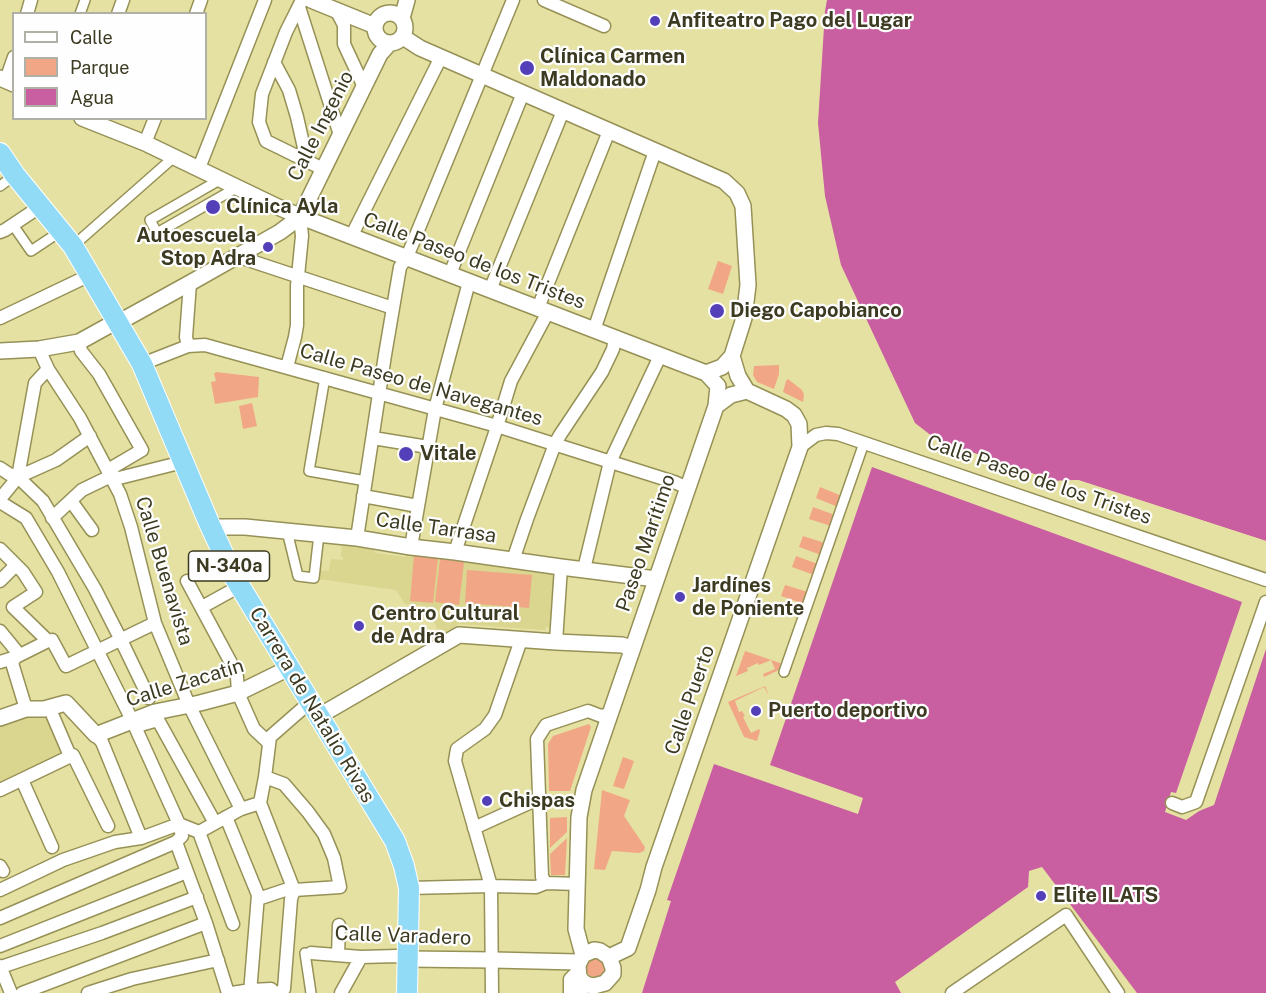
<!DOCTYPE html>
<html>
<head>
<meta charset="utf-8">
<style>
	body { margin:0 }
	#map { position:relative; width:1266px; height:993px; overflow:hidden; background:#e5e1a3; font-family:"Public Sans",sans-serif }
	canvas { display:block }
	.legend { position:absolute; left:12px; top:12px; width:195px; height:108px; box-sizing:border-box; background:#fefefe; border:2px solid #b0b0a6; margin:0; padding:8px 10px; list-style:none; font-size:18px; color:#3c3a21 }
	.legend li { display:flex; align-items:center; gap:12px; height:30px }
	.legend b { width:30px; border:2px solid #b0b0a6 }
</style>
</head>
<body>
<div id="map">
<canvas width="1266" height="993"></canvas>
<ul class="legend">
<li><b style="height:8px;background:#fff"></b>Calle</li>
<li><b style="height:16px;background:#f1a786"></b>Parque</li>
<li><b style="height:16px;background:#c95fa1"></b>Agua</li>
</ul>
</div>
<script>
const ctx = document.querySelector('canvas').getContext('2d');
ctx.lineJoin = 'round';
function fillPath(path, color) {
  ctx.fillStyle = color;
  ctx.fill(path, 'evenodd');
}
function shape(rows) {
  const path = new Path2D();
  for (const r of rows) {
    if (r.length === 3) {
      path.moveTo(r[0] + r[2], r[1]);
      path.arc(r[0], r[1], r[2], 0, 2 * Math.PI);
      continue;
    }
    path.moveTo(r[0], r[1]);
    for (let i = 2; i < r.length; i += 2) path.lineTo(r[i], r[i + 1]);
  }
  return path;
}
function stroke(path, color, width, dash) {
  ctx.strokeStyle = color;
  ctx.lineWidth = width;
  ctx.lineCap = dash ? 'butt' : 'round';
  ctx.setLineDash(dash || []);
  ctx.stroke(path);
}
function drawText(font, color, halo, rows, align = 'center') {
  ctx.font = font + ' "Public Sans",sans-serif';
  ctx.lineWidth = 4.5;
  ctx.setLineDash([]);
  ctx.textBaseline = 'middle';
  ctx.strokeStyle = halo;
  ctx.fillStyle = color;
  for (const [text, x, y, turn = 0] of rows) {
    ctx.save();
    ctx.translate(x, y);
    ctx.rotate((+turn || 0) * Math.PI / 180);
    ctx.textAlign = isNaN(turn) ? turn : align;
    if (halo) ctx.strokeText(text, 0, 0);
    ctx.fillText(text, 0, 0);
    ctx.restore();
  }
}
fillPath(shape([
	[342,545,374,549,375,553,405,557,409,553,415,555,465,560,557,571,553,627,546,627,545,630,459,624,441,635,425,606,405,604,396,590,318,579,318,570,329,571,331,559,343,560,343,557,341,557],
	[40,712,49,721,63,754,42,765,24,772,0,785,0,724,6,722,7,724]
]), '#dad58f');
fillPath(shape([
	[718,261,732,266,723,294,708,289],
	[779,365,779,374,774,389,757,382,753,375,754,366],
	[216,372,259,377,258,397,215,404,211,382,216,381,214,374],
	[788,379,802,390,804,395,803,402,783,392,786,381],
	[252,403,257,426,243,429,239,406],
	[820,487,842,496,838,507,816,498],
	[813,507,835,515,831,526,809,519],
	[803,536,825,543,821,555,799,547],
	[414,555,438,558,433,603,410,601],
	[796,556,818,564,814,575,792,567],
	[440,559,464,562,459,605,435,602],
	[467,570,532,575,529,608,465,603],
	[785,585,808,592,804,604,781,596],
	[745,651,783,664,781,669,764,677,763,674,775,669,771,660,759,665,758,663,747,668,748,671,736,676],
	[765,686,769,696,764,687,735,701,739,712,742,711,745,716,743,717,751,733,759,729,760,731,757,741,744,737,728,702],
	[589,724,591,727,570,791,549,791,548,744,553,736],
	[623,757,634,761,624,789,613,786],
	[602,790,630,800,624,816,645,847,644,851,639,853,612,851,605,870,594,869],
	[567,817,567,832,550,848,550,818],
	[567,838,565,875,551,875,550,854],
	[595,967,10]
]), '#f1a786');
fillPath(shape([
	[827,0,1266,0,1266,541,1078,480,1054,481,937,440,915,423,841,265,825,196,818,123,825,11],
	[872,467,1242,602,1176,793,1171,792,1165,812,1186,820,1208,805,1266,646,1266,993,1137,993,1042,867,1029,871,1028,887,895,982,901,993,642,993,671,901,667,900,714,764,858,814,863,798,770,765]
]), '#c95fa1');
fillPath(shape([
	[928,437,1054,481,1078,480,1266,541,1266,544,1077,483,1053,484,936,443],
	[1264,643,1266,643,1266,649,1214,805,1199,811,1201,806,1205,803]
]), '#e5e1a3');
const pedestrian = shape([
	[80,14,85,0],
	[221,179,150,220,157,233,238,187],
	[0,186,15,175],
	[13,225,31,251,61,231],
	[73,246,174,157],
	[325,377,309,471,366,481],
	[287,531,298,576,314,578,319,534],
	[784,672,864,443],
	[305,953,311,993]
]);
const minor = shape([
	[302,0,286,32,262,94,259,122,266,141,323,169],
	[544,0,604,26],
	[299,7,340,135],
	[336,10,344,25,344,44,364,87],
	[27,14,31,0],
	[118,14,123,0],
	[196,14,201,0],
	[274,62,289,90,297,117,307,161],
	[6,80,14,57],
	[145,143,155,118],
	[199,168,265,0],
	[0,232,5,230,41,206],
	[351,237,441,57],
	[236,256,393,308],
	[450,274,523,93],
	[490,290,563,111],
	[538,308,609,131],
	[0,318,90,275],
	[594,330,655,151],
	[79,342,81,351,99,374,142,450,108,470],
	[188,346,186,337,190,283],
	[39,349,48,369,80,418,120,494,131,527,155,623,189,705,241,809],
	[142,364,188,346,205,345,497,426,674,482,688,488],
	[287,367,295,337,297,325,297,286,302,236,300,217],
	[373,438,428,447],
	[800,447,816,435,826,433,838,434,1266,580],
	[0,468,9,474,18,477,43,501,95,589,121,640,149,698],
	[18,477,56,460,90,436],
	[363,496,418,506],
	[0,499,18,477,35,383,48,369],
	[71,501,92,530],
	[0,502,26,518,58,572,132,720,179,824,141,838,115,842,63,860,0,890],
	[52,518,82,490,111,476,119,478,183,462],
	[357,538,385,355,400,267,407,257,513,0],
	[411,547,435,409,469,282],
	[0,549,23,572,36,592,13,607,48,641,52,640,66,666,155,623],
	[455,552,495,433,511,381,548,312],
	[513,560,527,519,555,444,560,435,602,372,613,349,615,338],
	[584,569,610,462,660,356],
	[0,581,16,565],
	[187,581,230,661,237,677,238,693,254,729,269,743],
	[202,607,240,586],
	[0,631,18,653,12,663,26,709],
	[556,642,561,567],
	[0,662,16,657,48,641],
	[49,707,70,756],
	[137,726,158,720,215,823],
	[96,735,102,742,141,838],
	[22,780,52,847],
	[0,790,73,755,108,826],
	[1172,803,1182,807,1196,802,1266,602],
	[226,817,258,895,250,993],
	[474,828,540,798],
	[199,832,233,924],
	[176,842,206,923,228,993],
	[0,866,3,871],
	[546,883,542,877,537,739,546,725,588,711,601,716,609,714],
	[409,888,491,886,536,887,546,883,578,884],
	[258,899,288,889,294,890,340,887,334,858,324,834,308,812,284,784,265,777],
	[0,918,176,842,182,836,179,824,199,832,241,809,260,803],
	[0,946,187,872],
	[311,953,361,957,397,956,408,959],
	[338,955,339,925],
	[0,966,11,993],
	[1,967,102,933,197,897],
	[22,993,206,923],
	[88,993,132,979,218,960],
	[232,993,251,990,271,989,275,993],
	[279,993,284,989,291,899,294,890,260,803,265,777,270,737,310,702],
	[341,993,361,957],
	[492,993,491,886,455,761,457,749,485,729,495,715,521,640],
	[570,993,570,979,578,971],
	[952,993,1066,915,1118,993]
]);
const tertiary = shape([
	[311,0,375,26],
	[390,28,15],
	[402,18,407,0],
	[403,37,420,48,724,181,737,193,743,206,748,285,744,318,732,356,738,376,747,391,786,409,794,415,799,424,800,447,654,867,648,890,628,948,609,957],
	[0,78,14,84],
	[82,118,145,143,278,207,304,218,706,373,718,386,716,406,584,790,579,817,576,929,583,955],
	[0,351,39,349,79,342,117,321,123,320,190,283,280,232,300,217,380,54,389,44],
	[706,373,722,367,732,356],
	[716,406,731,395,747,391],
	[211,527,245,527,357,538,411,547,455,552,561,567,656,579],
	[319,716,459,635,556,642,622,645,632,648],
	[0,718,26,709,44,709,66,703,96,735,155,712,200,703,238,693,289,668],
	[408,959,493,960,578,962],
	[579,977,583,982,588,985,594,986,605,983,613,974,613,968,609,957,600,951,594,950,583,955,578,965,580,993]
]);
const trunk = shape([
	[0,153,15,175,73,246,142,364,209,523,233,575,395,841,404,866,409,888,407,993]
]);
stroke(pedestrian, '#969156', 12);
stroke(minor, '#969156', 15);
stroke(tertiary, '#969156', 18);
stroke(trunk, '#fff', 22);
stroke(pedestrian, '#fff', 9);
stroke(minor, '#fff', 12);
stroke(tertiary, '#fff', 15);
stroke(trunk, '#92dbf7', 20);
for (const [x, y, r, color] of [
	[655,21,6,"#533fb7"],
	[527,68,8,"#533fb7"],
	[213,207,8,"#533fb7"],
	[268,247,6,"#533fb7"],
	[717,311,8,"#533fb7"],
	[406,454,8,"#533fb7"],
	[680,597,6,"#533fb7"],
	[359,626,6,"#533fb7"],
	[756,711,6,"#533fb7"],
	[487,801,6,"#533fb7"],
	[1041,896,6,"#533fb7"]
]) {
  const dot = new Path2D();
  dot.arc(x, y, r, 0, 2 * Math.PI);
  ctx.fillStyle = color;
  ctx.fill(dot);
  stroke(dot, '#fefefe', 2);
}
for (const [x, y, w] of [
	[229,566,81]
]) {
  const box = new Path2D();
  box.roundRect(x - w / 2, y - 15, w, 30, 4.5);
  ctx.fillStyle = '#fefefe';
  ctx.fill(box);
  stroke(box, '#3c3a21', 1.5);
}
drawText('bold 18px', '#3c3a21', null, [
	["N-340a",229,566]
]);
drawText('bold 20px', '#3c3a21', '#fefefe', [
	["Anfiteatro Pago del Lugar",667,21],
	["Clínica Carmen",540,57],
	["Maldonado",540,80],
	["Clínica Ayla",226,207],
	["Autoescuela",256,236,"right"],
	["Stop Adra",256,259,"right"],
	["Diego Capobianco",730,311],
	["Vitale",420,454],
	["Jardínes",692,586],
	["de Poniente",692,609],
	["Centro Cultural",371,614],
	["de Adra",371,637],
	["Puerto deportivo",768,711],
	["Chispas",499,801],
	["Elite ILATS",1053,896]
], 'left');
drawText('20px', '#3c3a21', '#fefefe', [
	["Calle Ingenio",321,126,-63],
	["Calle Paseo de los Tristes",474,261,21],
	["Calle Paseo de Navegantes",421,385,16],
	["Calle Paseo de los Tristes",1039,480,19],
	["Calle Tarrasa",436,528,8],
	["Paseo Marítimo",646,543,-71],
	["Calle Buenavista",164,571,73],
	["Calle Zacatín",185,683,-17],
	["Calle Puerto",690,700,-71],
	["Carrera de Natalio Rivas",312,705,59],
	["Calle Varadero",403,936,2]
]);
</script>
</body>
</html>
